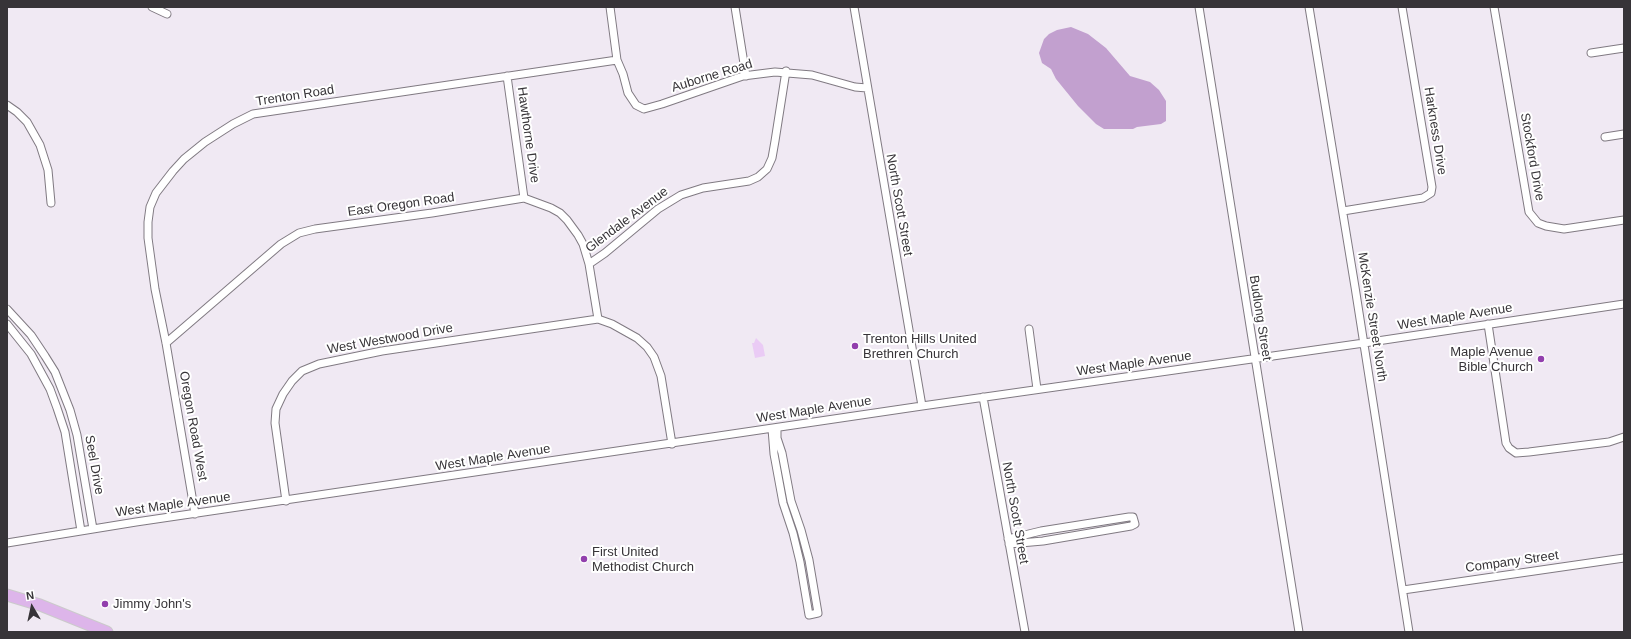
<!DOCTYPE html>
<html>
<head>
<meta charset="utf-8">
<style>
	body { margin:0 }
	#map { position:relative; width:1631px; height:639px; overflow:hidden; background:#f0e9f3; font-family:Helvetica,sans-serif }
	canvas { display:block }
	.frame { position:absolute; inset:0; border:8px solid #373438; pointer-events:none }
	.north { position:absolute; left:12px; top:587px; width:40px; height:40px; -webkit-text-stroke:3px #fff; paint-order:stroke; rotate:351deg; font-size:11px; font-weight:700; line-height:16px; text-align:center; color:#373438 }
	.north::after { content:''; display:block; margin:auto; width:14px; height:18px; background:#373438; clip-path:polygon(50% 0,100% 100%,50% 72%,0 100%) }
</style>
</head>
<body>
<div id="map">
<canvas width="1631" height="639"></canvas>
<div class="frame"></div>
<div class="north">N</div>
</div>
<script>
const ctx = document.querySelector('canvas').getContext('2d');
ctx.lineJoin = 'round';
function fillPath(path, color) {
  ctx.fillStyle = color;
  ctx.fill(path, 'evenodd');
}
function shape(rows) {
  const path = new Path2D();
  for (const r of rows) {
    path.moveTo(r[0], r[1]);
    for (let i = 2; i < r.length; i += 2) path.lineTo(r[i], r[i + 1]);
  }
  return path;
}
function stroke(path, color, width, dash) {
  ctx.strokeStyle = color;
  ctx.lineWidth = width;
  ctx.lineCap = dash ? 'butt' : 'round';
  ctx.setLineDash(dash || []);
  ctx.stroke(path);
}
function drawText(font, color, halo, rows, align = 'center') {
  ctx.font = font + ' Helvetica,sans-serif';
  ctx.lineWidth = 4;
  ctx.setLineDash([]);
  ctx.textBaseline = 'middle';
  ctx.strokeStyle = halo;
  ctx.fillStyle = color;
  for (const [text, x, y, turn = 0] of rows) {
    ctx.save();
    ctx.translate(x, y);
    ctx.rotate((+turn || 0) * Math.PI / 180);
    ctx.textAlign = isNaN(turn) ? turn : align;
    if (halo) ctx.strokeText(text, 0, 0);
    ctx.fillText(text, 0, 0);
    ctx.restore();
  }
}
fillPath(shape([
	[756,338,763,345,765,356,755,358,752,343,754,343]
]), '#eacbf5');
fillPath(shape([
	[1071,27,1088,34,1106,48,1130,76,1150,82,1159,90,1166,101,1166,121,1161,124,1137,127,1133,129,1104,129,1096,124,1078,106,1056,79,1051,69,1042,63,1039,53,1044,39,1049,34,1057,30]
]), '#c2a0cf');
const minor = shape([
	[152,7,167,14],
	[610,7,617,60,623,74,628,93,636,105,644,109,662,104,743,76,775,72,812,75,855,87,867,88],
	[735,7,746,76],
	[854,7,922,406],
	[1199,7,1299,632],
	[1309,7,1355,287,1409,632],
	[1494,7,1529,212,1538,223,1546,226,1564,229,1624,220],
	[1591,53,1624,48],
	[507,76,524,198],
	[7,105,17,112,27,122,40,145,48,170,51,203],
	[1605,137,1624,134],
	[1343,211,1423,198,1431,193,1432,187,1402,7],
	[589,264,605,253,658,209,681,195,703,188,749,181,758,177,767,169,772,158,775,141,786,71],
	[7,309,31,335,45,356,55,372,70,410,77,435,93,529],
	[7,324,31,354,50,389,57,408,65,432,81,531],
	[1488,324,1506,443,1509,448,1516,453,1529,452,1609,442,1624,437],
	[1029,329,1037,389],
	[166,343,281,244,299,233,315,229,432,213,524,198,551,208,560,213,567,220,578,235,583,244,589,264,598,319],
	[983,397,1025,632],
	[772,429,774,454,783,503,793,533,800,562,809,615,818,613,809,560,801,530,791,501,782,453,777,438,777,428],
	[286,501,275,423,276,409,283,394,292,381,302,371,319,364,382,351,598,319,612,324,637,338,647,347,654,357,661,376,672,444],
	[195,514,166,343,155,289,148,238,148,222,150,207,156,193,173,171,184,159,205,142,233,124,253,114,617,60],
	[1008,539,1041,531,1129,517,1133,517,1135,524,1131,526,1043,541,1009,544],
	[7,543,136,522,922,406,1364,343,1624,304],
	[1403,590,1624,558]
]);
const primary = shape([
	[7,595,40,605,107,632]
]);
stroke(minor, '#807a82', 9);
stroke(primary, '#cbcacb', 13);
stroke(minor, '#fff', 7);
stroke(primary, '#ddb5ea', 11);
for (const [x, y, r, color] of [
	[855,346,4,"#923fad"],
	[1541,359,4,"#923fad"],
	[584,559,4,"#923fad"],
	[105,604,4,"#923fad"]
]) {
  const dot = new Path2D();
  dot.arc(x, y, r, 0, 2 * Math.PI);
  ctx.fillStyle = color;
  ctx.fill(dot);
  stroke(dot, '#fff', 1.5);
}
drawText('13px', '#373438', '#fff', [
	["Auborne Road",712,76,-17],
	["Trenton Road",295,96,-9],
	["Harkness Drive",1435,131,81],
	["Hawthorne Drive",528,135,82],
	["Stockford Drive",1532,157,80],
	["East Oregon Road",401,205,-8],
	["North Scott Street",899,205,80],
	["Glendale Avenue",627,220,-37],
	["McKenzie Street North",1372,317,81],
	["West Maple Avenue",1455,317,-9],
	["Budlong Street",1260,318,81],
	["West Westwood Drive",390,339,-10],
	["West Maple Avenue",1134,364,-8],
	["West Maple Avenue",814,410,-9],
	["Oregon Road West",193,426,80],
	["West Maple Avenue",493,458,-9],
	["Seel Drive",94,465,80],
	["West Maple Avenue",173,505,-8],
	["North Scott Street",1015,513,80],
	["Company Street",1512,562,-8]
]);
drawText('13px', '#373438', '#fff', [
	["Trenton Hills United",863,339],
	["Brethren Church",863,354],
	["Maple Avenue",1533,352,"right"],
	["Bible Church",1533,367,"right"],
	["First United",592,552],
	["Methodist Church",592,567],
	["Jimmy John's",113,604]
], 'left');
</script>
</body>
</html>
